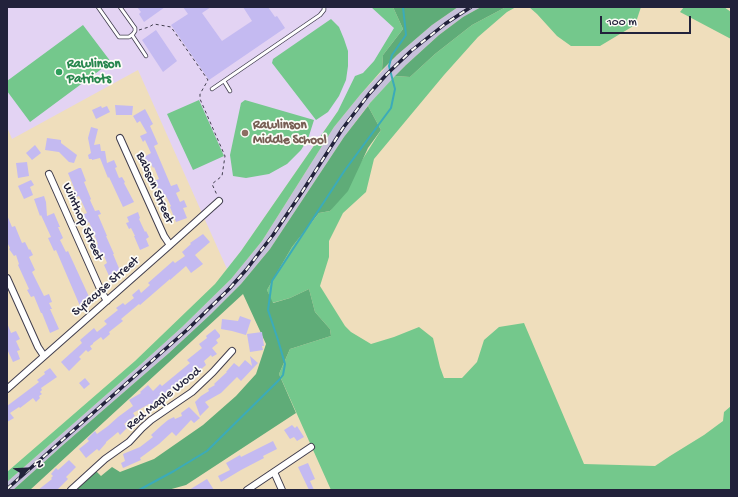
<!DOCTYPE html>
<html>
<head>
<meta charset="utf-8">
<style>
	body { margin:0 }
	#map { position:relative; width:738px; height:497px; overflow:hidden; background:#efdebc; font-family:"Gochi Hand",sans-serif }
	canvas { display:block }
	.frame { position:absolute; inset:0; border:8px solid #22223b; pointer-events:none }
	.north { position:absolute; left:8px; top:449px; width:40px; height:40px; -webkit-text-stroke:3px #fdfcf7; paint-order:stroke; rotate:66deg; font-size:11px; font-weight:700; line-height:16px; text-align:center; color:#22223b }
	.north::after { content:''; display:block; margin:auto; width:14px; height:18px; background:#22223b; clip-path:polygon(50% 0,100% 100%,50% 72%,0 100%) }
	.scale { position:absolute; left:600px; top:16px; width:91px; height:18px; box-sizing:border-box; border:2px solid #22223b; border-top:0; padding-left:5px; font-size:12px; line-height:14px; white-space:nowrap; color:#22223b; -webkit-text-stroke:3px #fdfcf7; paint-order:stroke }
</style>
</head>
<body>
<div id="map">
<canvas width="738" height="497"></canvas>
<div class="frame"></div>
<div class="north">N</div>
<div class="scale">100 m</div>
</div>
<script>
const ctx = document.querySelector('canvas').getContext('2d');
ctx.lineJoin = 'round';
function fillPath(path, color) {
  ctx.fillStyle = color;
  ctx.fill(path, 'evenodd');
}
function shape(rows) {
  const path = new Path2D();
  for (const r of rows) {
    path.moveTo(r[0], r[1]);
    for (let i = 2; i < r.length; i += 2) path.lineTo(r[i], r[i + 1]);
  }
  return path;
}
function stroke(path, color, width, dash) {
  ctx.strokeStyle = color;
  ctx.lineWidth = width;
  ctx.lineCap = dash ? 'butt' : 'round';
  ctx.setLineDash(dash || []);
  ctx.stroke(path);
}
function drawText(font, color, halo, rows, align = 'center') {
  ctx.font = font + ' "Gochi Hand",sans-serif';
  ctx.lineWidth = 3.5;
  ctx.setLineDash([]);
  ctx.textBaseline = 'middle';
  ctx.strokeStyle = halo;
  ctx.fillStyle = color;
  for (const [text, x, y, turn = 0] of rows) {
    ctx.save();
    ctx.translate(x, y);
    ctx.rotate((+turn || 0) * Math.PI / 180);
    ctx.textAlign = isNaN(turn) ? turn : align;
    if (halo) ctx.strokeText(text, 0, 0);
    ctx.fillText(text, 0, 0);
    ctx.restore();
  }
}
fillPath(shape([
	[7,7,376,7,403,29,338,111,241,251,227,269,138,70,12,139,7,127]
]), '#e3d3f3');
fillPath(shape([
	[458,7,481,7,463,17,439,35,406,65,370,103,344,137,270,249,241,284,211,314,169,353,63,445,13,490,7,490,7,482,140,365,182,327,231,279,262,241,334,127,360,95,397,55,432,25]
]), '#c6c0da');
fillPath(shape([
	[371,7,393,7,403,29,383,55,382,70,360,95,334,127,262,241,231,279,182,327,140,365,7,482,7,472,135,361,215,284,241,251,338,111,355,76,363,73,374,61,394,28],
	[506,7,516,7,507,12,478,37,444,75,374,159,366,192,343,213,329,241,329,257,320,286,345,326,351,332,371,344,394,337,419,327,433,338,440,367,444,378,462,378,477,362,484,340,499,327,524,323,584,464,655,466,670,456,704,435,723,421,724,412,731,406,731,490,331,490,279,374,290,349,331,336,330,329,315,312,309,289,290,298,272,303,267,290,292,247,319,213,330,211,381,130,368,106,370,103,395,76,410,77,435,54,472,25],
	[529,7,641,7,635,25,600,46,571,46,557,36,537,14],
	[684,7,724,7,731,12,731,39,680,12],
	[331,19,339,27,344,39,348,51,348,66,346,80,339,96,328,112,316,120,272,63,273,59],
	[83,25,111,62,30,122,7,91,7,81],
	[199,100,224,156,193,170,167,114],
	[245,100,314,120,308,139,301,150,287,164,269,174,246,178,233,176,230,155,241,103]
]), '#74c88c');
fillPath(shape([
	[393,7,458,7,432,25,397,55,382,70,383,55,403,29],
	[481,7,506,7,472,25,435,54,410,77,395,76,406,65,439,35,463,17],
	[368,106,381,130,368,148,348,191,330,211,319,213,292,247,267,290,273,303,290,298,309,289,315,312,330,329,331,336,290,349,279,374,296,413,186,485,168,490,76,490,96,471,101,476,112,467,120,472,154,459,203,425,236,396,256,374,266,344,243,294,30,490,13,490,63,445,169,353,211,314,241,284,270,249,344,137]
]), '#5fac78');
stroke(shape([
	[139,490,174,471,207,451,279,380,283,375,285,364,278,340,268,310,272,281,345,170,391,108,395,89,389,66,392,55,406,35,403,7]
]), '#3babb9', 2);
fillPath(shape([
	[137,7,165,7,144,22,139,14,141,12],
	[183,7,211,7,202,13,222,41,252,21,243,7,268,7,275,17,277,16,285,28,209,80,171,25,188,14],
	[156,30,177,61,163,72,142,40],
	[115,105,133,106,132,115,116,115],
	[101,106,102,108,107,106,110,112,96,119,92,110],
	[145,109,153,124,150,126,158,144,154,146,171,186,177,184,180,191,176,193,180,202,184,200,187,207,183,208,187,218,176,222,170,207,171,206,166,196,158,199,156,192,159,191,154,181,159,179,154,167,153,168,150,161,147,163,144,157,151,153,145,140,143,142,140,136,147,133,140,121,137,123,133,116],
	[91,127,98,129,94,145,100,144,101,151,105,151,107,163,114,160,117,167,115,168,119,178,122,177,125,182,124,183,134,202,123,207,109,177,108,178,100,158,92,160,92,159,89,159,88,155,91,153,88,138],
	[47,138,61,140,61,143,77,155,74,163,69,162,59,152,45,150],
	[35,145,41,153,32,160,26,153],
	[27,162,29,176,18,178,16,163],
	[79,168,81,168,86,181,84,182,91,199,90,200,95,211,99,210,101,214,98,215,107,236,106,236,114,254,113,254,121,273,110,278,104,265,107,263,103,253,100,254,96,245,98,244,89,222,86,224,82,215,87,213,79,196,74,198,72,191,75,190,68,173],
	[31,180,34,185,30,187,33,195,24,199,18,186],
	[44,196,46,202,47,216,54,213,60,227,58,227,63,238,60,240,66,252,68,251,91,301,80,306,56,250,54,251,48,238,51,237,41,215,40,216,34,199],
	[138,212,140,218,139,219,145,232,146,231,149,237,146,239,149,246,140,250,134,236,135,236,131,228,129,229,126,223,129,222,127,217],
	[7,215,12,227,15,226,22,243,25,242,29,250,30,249,33,255,29,257,35,270,32,272,44,296,49,294,52,302,49,303,52,309,50,309,59,329,50,333,42,313,41,313,34,296,31,297,27,290,29,289,18,265,19,264,16,255,14,256,9,249,10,248,7,242],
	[203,234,210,242,195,255,203,264,191,273,186,266,170,280,170,279,140,305,139,304,121,319,123,321,109,332,110,334,103,340,101,337,93,343,93,344,90,346,92,349,88,352,86,350,79,357,81,359,69,371,61,362,82,343,80,340,94,328,97,332,107,324,104,321,118,310,116,308,123,303,125,305,134,298,132,295,139,289,141,293,150,285,148,283,173,261,175,263,185,256,182,252,191,244,190,243],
	[240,316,251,320,246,335,232,331,221,329,222,319,238,321],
	[7,323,11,333,16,331,20,339,16,341,20,350,17,351,20,359,13,362,7,349],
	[215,329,220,335,220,337,216,340,218,343,212,348,217,354,212,357,211,355,204,361,206,365,180,387,178,385,174,389,172,387,160,399,161,401,157,405,155,402,150,406,149,404,133,413,135,416,124,424,128,427,120,435,118,432,106,442,106,443,99,451,97,449,86,458,79,449,89,441,87,439,95,431,97,434,108,426,118,417,133,406,129,400,141,393,140,392,148,385,153,391,160,384,162,386,190,363,187,360,202,348,199,344,207,338,206,336],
	[262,332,264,346,262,346,263,350,250,352,247,334],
	[250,356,258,363,241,381,237,377,221,393,205,402,209,407,200,416,195,402,201,396,209,391,208,389,215,385,214,384,227,372,226,372,234,363,239,367,245,360,252,366],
	[50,368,57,377,41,388,42,390,40,392,42,394,39,396,40,398,36,402,33,398,20,408,19,407,10,413,14,418,7,422,7,406,39,382,37,380,45,374,44,372],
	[85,378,90,384,84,389,79,383],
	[189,407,200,418,194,423,191,420,176,436,172,432,159,444,140,458,141,460,123,468,121,463,125,461,123,454,140,447,153,437,151,435,162,425,168,420,174,417,175,419,182,416,181,413],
	[292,425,295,428,297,426,304,437,297,441,294,437,290,439,284,430],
	[273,441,277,449,263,456,264,458,241,470,221,482,218,476,230,470,226,463,240,455,241,457],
	[69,460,76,467,66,477,68,479,57,490,38,490,52,479,51,478,53,476,51,474,56,468,58,470],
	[308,463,315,479,310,481,314,490,309,490,298,467],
	[207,479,214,490,189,490]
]), '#c4baf1');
const service = shape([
	[98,7,119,37,129,37,133,34,135,31,135,28,120,7],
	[132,35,146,56],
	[224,81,230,91],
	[212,89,320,15,324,10,324,7]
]);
const minor = shape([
	[120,138,164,236,170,245],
	[49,174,101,291,107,301],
	[7,278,38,347,44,356],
	[7,389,170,245,219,201],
	[274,472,282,490],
	[71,490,105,459,129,442,142,428,151,420,192,392,213,372,232,351],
	[247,490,311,447]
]);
stroke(service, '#413e4e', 4.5);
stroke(minor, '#413e4e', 8);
stroke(shape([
	[139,30,149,27,154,24,171,27,208,80,200,94,200,99,225,156,222,176,212,184,217,195]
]), '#413e4e', 1, [3, 3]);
stroke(service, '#fff', 3);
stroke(minor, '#fff', 6);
const rail = shape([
	[7,489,188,329,229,289,246,270,273,235,302,192,343,128,369,94,387,74,411,51,445,24,471,7]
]);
stroke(rail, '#22223b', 3.5);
stroke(rail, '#fdfcf7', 2, [6]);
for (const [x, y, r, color] of [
	[59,72,4,"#2e9e5b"],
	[245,133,4,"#8d6e63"]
]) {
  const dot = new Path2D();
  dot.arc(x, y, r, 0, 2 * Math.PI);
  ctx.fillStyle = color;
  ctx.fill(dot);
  stroke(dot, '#fdfcf7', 1.5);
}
drawText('bold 13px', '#27864d', '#fdfcf7', [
	["Rawlinson",67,65],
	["Patriots",67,80]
], 'left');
drawText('bold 13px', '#785e54', '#fdfcf7', [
	["Rawlinson",253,126],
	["Middle School",253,141]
], 'left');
drawText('13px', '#22223b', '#fdfcf7', [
	["Babson Street",154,188,66],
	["Winthop Street",82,222,66],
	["Syracuse Street",106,287,-41],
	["Red Maple Wood",164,399,-39]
]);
</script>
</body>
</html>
